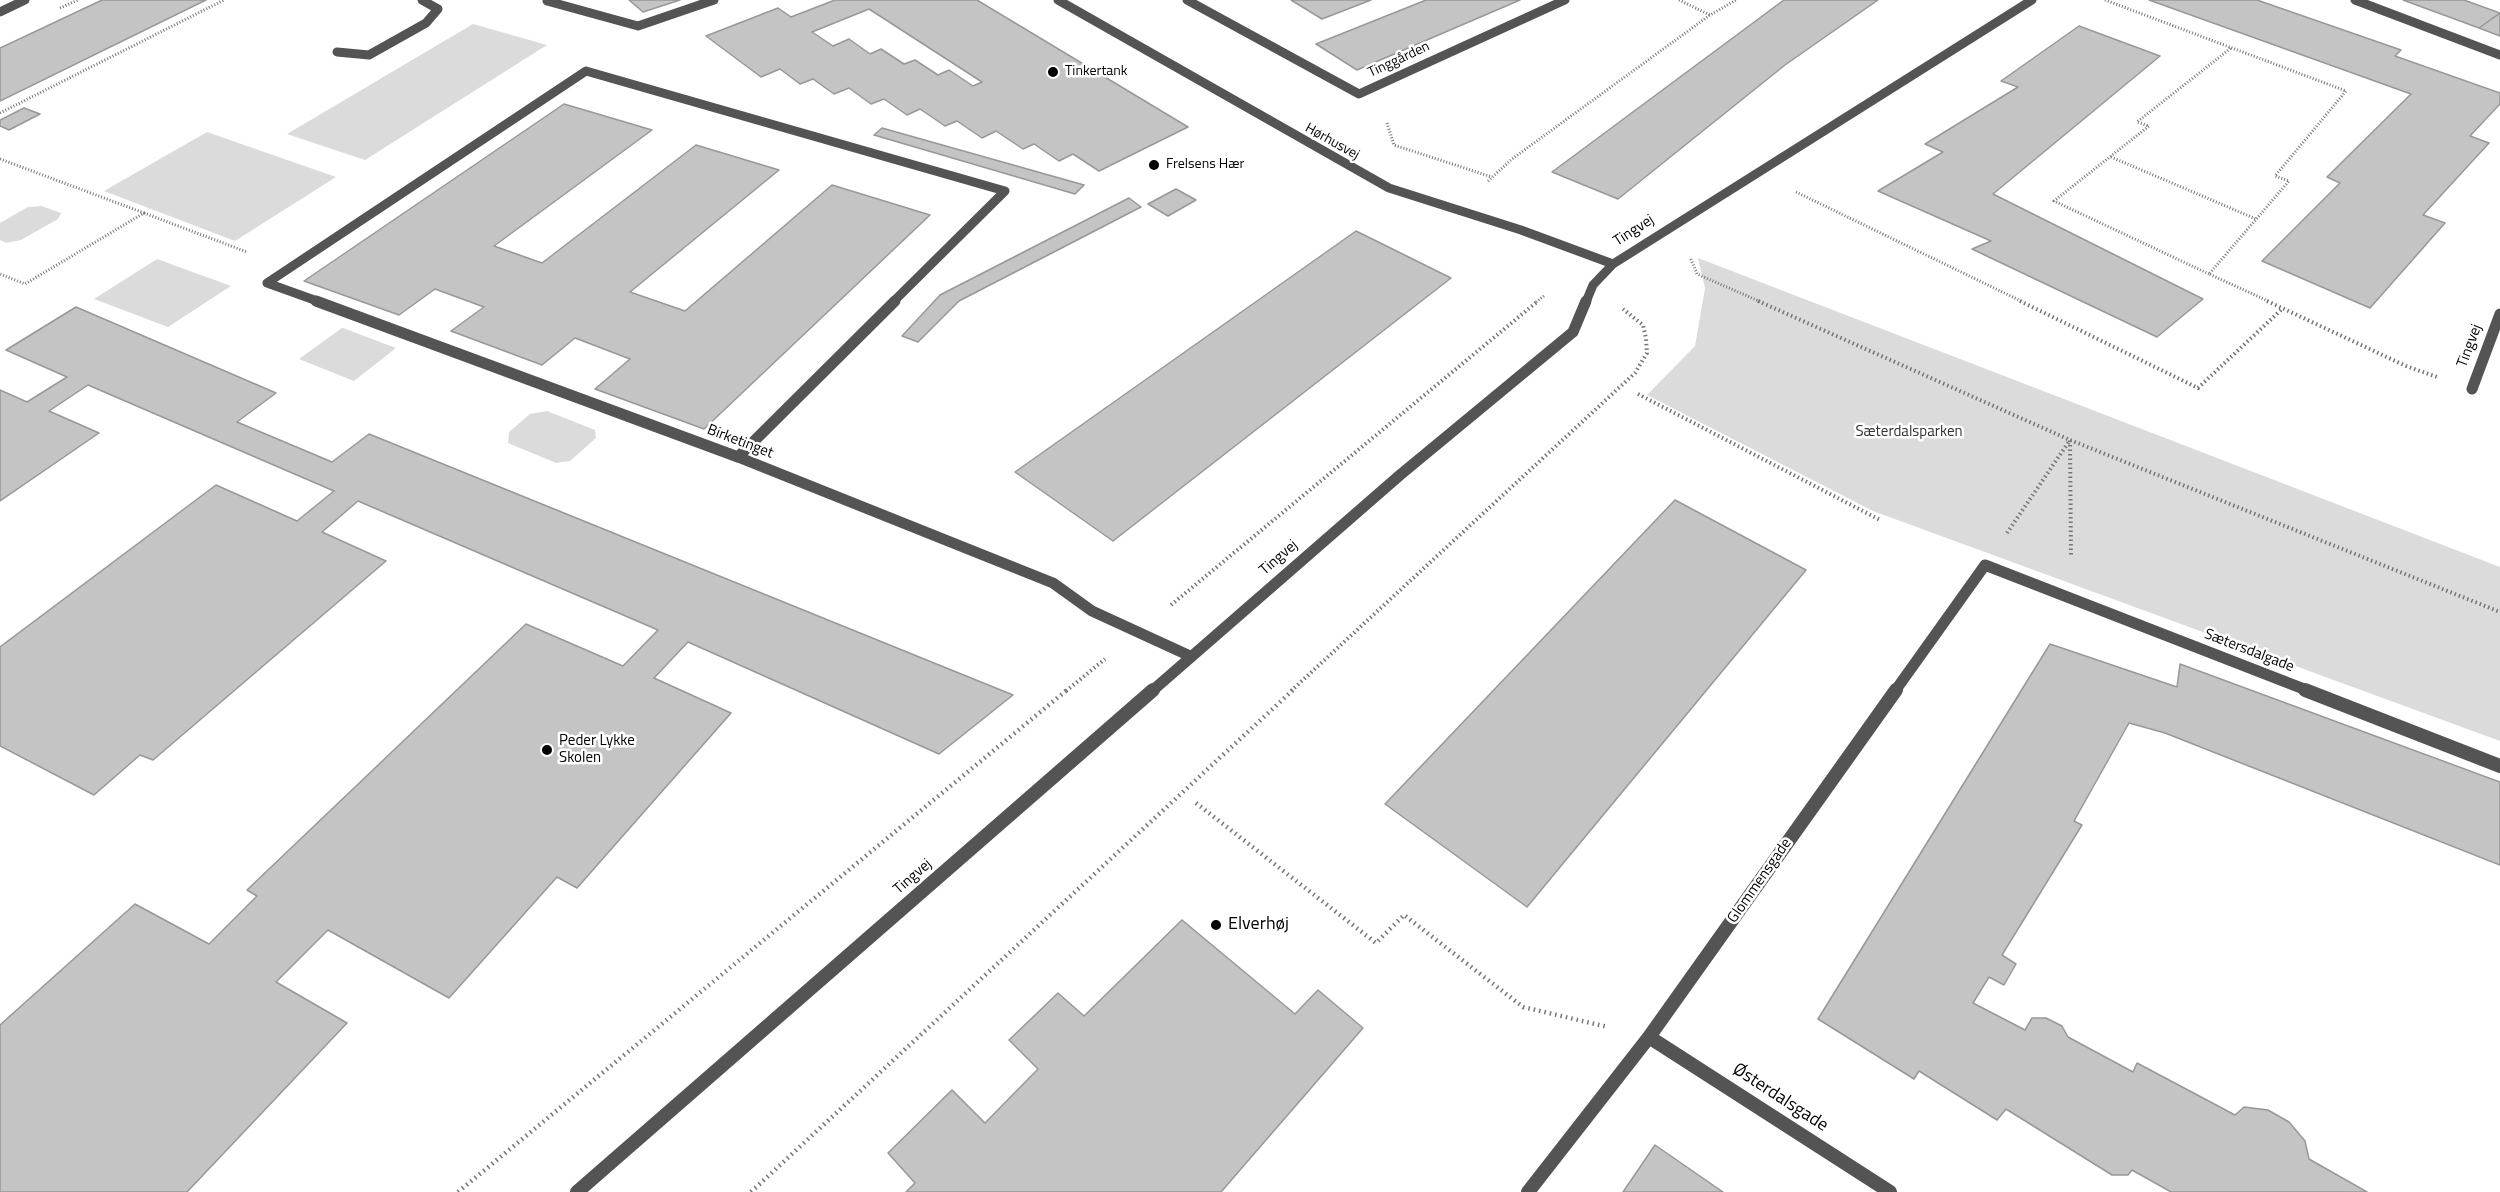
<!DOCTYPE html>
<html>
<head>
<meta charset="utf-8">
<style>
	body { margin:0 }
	canvas { display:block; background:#fff }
</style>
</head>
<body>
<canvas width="2500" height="1192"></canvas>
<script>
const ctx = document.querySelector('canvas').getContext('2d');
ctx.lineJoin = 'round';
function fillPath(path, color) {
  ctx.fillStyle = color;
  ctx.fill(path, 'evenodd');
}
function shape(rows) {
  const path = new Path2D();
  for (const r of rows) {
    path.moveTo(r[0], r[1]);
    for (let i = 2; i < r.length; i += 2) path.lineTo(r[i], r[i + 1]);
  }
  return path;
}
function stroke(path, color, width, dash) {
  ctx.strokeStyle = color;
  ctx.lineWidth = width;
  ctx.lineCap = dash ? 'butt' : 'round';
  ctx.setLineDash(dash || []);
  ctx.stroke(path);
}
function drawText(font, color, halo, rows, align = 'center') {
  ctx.font = font + ' "Titillium Web",sans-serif';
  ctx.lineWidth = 5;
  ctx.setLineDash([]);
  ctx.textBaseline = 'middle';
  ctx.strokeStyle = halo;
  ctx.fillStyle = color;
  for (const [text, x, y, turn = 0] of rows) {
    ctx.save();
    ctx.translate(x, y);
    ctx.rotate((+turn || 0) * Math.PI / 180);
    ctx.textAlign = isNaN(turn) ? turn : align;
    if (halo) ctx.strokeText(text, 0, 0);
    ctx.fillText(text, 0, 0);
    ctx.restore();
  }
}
fillPath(shape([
	[473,24,547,45,365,160,287,134],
	[207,132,336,177,235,241,104,191],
	[41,206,61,213,58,219,21,240,6,243,0,240,0,223,28,207],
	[1698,258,2500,567,2500,741,1873,511,1647,395,1695,346,1705,288],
	[157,259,231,286,168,327,94,299],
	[342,328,343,328,396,348,354,381,299,359],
	[547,411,595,430,596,438,570,461,556,463,508,443,509,432,530,414]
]), '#dbdbdb');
const building = shape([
	[102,0,206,0,0,101,0,48,102,0],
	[629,0,680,0,643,12,629,0],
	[835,0,977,0,1188,127,1099,171,1073,154,1059,161,1034,144,1023,149,996,131,982,138,957,121,945,126,920,109,907,115,884,99,871,104,849,88,834,94,813,79,800,84,780,69,761,77,706,36,778,8,791,17,835,0],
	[869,9,982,82,973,86,949,70,938,75,915,60,904,64,881,49,870,54,849,39,833,46,812,32,869,9],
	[1291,0,1371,0,1322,19,1291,0],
	[1426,0,1520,0,1357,70,1316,44,1426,0],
	[1784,0,1878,0,1785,65,1618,199,1552,172,1784,0],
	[2149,0,2257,0,2401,50,2395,56,2500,93,2500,104,2470,136,2489,143,2423,215,2445,223,2370,308,2262,261,2340,183,2327,177,2411,94,2149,0],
	[2403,0,2464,0,2500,13,2479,28,2403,0],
	[2500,13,2500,36,2479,28,2500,13],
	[2079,26,2160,56,1993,194,2203,299,2157,337,1972,249,1991,241,1878,191,1943,152,1925,144,2018,87,2001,81,2079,26],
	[564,104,652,130,494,246,542,263,696,145,779,170,630,292,685,311,832,185,930,215,704,429,595,389,630,359,575,338,542,365,451,331,484,307,435,289,399,315,304,281,564,104],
	[24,108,40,114,9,130,0,126,0,120,24,108],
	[882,128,1084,185,1075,194,874,135,882,128],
	[1176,189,1196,200,1168,216,1148,204,1176,189],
	[1129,198,1141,207,959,301,918,342,902,336,940,295,1129,198],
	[1356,231,1451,278,1113,541,1015,472,1356,231],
	[76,307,276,393,237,422,332,462,369,434,1013,695,939,754,688,642,654,678,731,713,577,888,557,877,449,998,328,930,276,982,347,1023,187,1192,0,1192,0,1025,135,904,209,944,257,896,247,890,526,624,623,666,658,630,358,501,322,532,386,561,153,760,140,755,94,795,0,746,0,647,216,485,297,521,334,491,88,385,49,411,99,433,0,501,0,390,27,402,67,377,6,350,76,307],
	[1675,500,1806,570,1527,907,1385,804,1675,500],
	[2050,644,2177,687,2180,664,2500,782,2500,865,2165,733,2129,723,2074,821,2082,825,2002,955,2016,964,2004,985,1989,977,1973,1003,2025,1030,2032,1018,2046,1018,2062,1026,2068,1037,2133,1072,2137,1063,2235,1115,2244,1107,2268,1110,2289,1122,2305,1141,2309,1159,2367,1192,2171,1192,2132,1170,2128,1175,2112,1175,2006,1109,1997,1120,1919,1071,1914,1079,1818,1019,2050,644],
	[1182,920,1295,1014,1318,990,1363,1028,1221,1192,906,1192,915,1183,888,1153,952,1090,985,1123,1038,1069,1009,1040,1058,993,1084,1016,1182,920],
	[1655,1145,1723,1192,1623,1192,1655,1145]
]);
fillPath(building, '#c4c4c4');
stroke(building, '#989898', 1.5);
stroke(shape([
	[1679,0,1710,15],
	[2105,0,2346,91,2275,176,2289,181,2209,274,2270,302],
	[60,8,78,0],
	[0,113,224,0],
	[1387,123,1394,145,1492,177],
	[2111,157,2256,219],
	[0,159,144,213,25,284,0,274],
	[1488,181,1512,159,1710,15,1736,0],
	[1796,192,2023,302],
	[144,213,247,252],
	[1691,259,1697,274,1761,302],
	[2209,274,2054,201,2149,126,2137,122,2231,48],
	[1536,302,1544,296]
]), '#767676', 3, [1, 2]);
stroke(shape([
	[1758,301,2070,440,2071,557],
	[2020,301,2198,388,2282,309],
	[2267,301,2406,366,2437,377],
	[1638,394,1880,520],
	[2007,533,2070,440,2500,612],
	[1171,605,1538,301],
	[1066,691,1105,659],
	[1291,691,1635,373,1647,353,1646,338,1643,325,1623,309]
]), '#767676', 4, [1.5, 3]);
stroke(shape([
	[1196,803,1376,943,1404,915,1523,1007,1608,1027],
	[458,1192,1067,690],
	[751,1192,1293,690]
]), '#767676', 4.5, [1.5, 4]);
stroke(shape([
	[547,1,638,26,714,0],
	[337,52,369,55,426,23,438,9,422,0],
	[320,302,267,283,586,71,1005,191,893,302]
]), '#545454', 9);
stroke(shape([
	[316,301,738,457,895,301],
	[2472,389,2500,314]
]), '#545454', 11);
stroke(shape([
	[1058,0,1389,188,1521,230,1613,264],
	[1187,0,1359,94,1565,0],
	[2355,0,2500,55],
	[0,12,25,0],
	[1586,302,1593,285,1613,264,2032,0]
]), '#545454', 9);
stroke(shape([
	[738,457,1053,583,1092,611,1190,656],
	[1152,691,1400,475,1573,332,1586,301],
	[1895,691,1985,565,2309,691]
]), '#545454', 11);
stroke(shape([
	[2305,690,2500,766],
	[1649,1037,1890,1192],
	[577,1192,1153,690],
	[1528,1192,1649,1037,1896,690]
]), '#545454', 14);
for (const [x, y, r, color] of [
	[1053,72,6,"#000"],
	[1154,165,6,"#000"],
	[547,750,6,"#000"],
	[1216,925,6,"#000"]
]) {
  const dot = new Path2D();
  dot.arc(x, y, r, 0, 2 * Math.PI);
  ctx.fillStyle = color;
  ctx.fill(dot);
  stroke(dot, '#fff', 2);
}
drawText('14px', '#000', '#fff', [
	["Tinggården",1399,60,-25],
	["Hørhusvej",1332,142,29]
]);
drawText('14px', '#000', '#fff', [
	["Tinkertank",1065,72],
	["Frelsens Hær",1166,165]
], 'left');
drawText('15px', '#000', '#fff', [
	["Tingvej",1634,231,-33],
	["Tingvej",2470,346,-69],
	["Birketinget",740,442,21],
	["Tingvej",1279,558,-41],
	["Sætersdalgade",2249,651,21],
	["Tingvej",913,877,-41],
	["Glommensgade",1760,881,-55]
]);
drawText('15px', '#323232', '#fff', [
	["Sæterdalsparken",1909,432]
]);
drawText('15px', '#000', '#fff', [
	["Peder Lykke",559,741],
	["Skolen",559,758]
], 'left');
drawText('18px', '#000', '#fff', [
	["Elverhøj",1228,925]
], 'left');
drawText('18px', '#000', '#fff', [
	["Østerdalsgade",1780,1098,33]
]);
</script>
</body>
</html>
